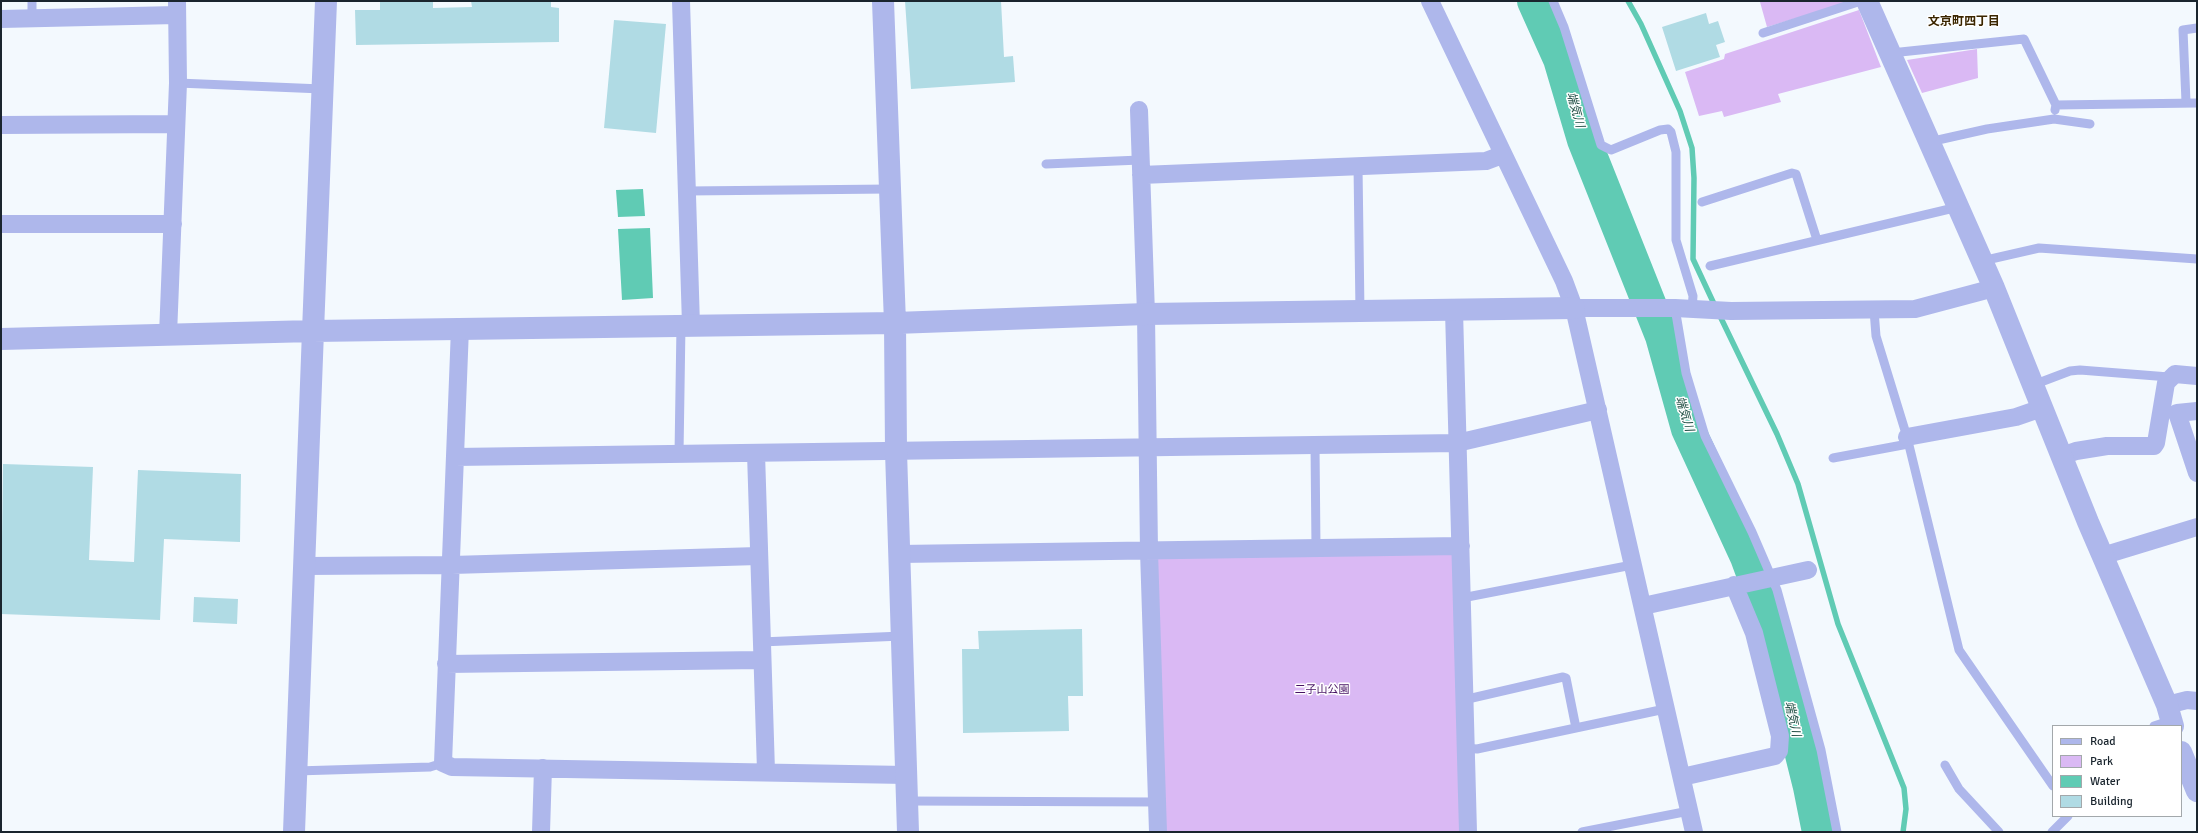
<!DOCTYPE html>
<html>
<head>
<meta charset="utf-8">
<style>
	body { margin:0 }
	#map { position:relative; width:2198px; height:833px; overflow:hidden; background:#f3f9fe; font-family:Signika,sans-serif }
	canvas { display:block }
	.frame { position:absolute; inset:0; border:2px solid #1a252e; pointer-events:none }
	.legend { position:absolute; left:2052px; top:725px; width:130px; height:92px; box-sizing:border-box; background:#fff; border:1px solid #a3a8ab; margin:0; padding:5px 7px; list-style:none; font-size:12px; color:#1a252e }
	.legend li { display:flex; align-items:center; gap:8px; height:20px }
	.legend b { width:20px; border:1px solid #a3a8ab }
</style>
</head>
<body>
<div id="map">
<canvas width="2198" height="833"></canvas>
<div class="frame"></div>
<ul class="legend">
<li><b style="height:5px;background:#aeb7eb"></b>Road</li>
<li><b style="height:11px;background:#dab9f4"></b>Park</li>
<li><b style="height:11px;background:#60cbb4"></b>Water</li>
<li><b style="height:11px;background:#b0dbe4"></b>Building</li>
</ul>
</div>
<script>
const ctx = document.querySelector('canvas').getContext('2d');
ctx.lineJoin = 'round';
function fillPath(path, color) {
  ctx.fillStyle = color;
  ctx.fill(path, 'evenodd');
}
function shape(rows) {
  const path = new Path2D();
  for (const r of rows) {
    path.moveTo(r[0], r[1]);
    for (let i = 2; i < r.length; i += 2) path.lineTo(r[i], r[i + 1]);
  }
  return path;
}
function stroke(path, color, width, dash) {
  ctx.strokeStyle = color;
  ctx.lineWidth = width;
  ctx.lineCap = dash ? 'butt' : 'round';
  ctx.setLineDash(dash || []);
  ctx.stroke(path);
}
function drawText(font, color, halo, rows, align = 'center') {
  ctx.font = font + ' Signika,"Noto Sans JP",sans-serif';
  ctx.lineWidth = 3;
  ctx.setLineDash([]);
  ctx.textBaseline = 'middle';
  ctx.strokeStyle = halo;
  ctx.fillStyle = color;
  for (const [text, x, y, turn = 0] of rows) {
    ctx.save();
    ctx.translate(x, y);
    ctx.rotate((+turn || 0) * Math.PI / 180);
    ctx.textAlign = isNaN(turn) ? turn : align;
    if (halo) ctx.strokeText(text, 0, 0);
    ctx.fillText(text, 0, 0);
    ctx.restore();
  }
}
fillPath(shape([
	[1763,1,1852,1,1767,27,1760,2],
	[1859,10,1881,67,1778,94,1781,102,1724,117,1722,111,1699,116,1685,72,1724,59,1725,54],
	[1977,49,1978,78,1922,93,1907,60],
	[1461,546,1468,832,1158,832,1149,551]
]), '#dab9f4');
fillPath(shape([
	[643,189,645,216,618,217,616,190],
	[650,228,653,298,622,300,618,229]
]), '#60cbb4');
stroke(shape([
	[1628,1,1641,24,1680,111,1692,148,1694,178,1693,259,1715,306],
	[1719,314,1777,434,1798,484,1838,624,1904,788,1906,809,1903,832]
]), '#60cbb4', 5.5);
stroke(shape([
	[1534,1,1560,59,1584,140,1662,336,1688,429,1747,557,1765,606,1810,787,1819,832]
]), '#60cbb4', 34);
fillPath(shape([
	[380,1,433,1,433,8,472,7,471,1,551,1,551,7,559,8,559,42,356,45,355,10,380,10],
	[905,1,1001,1,1004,57,1013,56,1015,82,911,89],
	[1706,13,1709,24,1718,21,1725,42,1716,45,1720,57,1676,71,1662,27],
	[614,20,666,24,656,133,604,128],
	[3,464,93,467,89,560,134,562,138,470,241,474,240,542,164,539,160,620,1,614],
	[194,597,238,599,237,624,193,622],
	[1082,629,1083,696,1068,696,1069,731,963,733,962,649,979,649,978,631]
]), '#b0dbe4');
stroke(shape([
	[32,1,32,18],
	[1553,1,1564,27,1601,145,1611,150,1660,130,1668,129,1671,132,1676,152,1676,240,1693,296,1692,309],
	[1763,33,1861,1],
	[1891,53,2024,39,2056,105],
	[178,83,322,89],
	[2186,102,2183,30,2197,28],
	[2055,110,2056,105,2197,103],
	[1929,142,1987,129,2054,119,2090,124],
	[1046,164,1140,160],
	[1358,166,1360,312],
	[687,191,890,189],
	[1702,202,1792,173,1796,174,1817,240],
	[1982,261,2039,248,2197,259],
	[1710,266,1958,207],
	[1675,308,1686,373,1705,436,1752,532,1777,590,1821,750,1837,832],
	[1874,310,1876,336,1907,437,1959,650,2053,786],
	[2033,385,2070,371,2080,370,2169,377],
	[1315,444,1316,549],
	[679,454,681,325],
	[1833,458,1908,444],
	[1462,598,1632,565],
	[761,642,902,636],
	[1464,698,1472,698,1563,677,1566,678,1576,728],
	[2154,726,2172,720],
	[1465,748,1477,749,1665,709],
	[1945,765,1959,789,1999,832],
	[296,771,430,767,443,763],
	[907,801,1157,802],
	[1582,832,1689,811],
	[2052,832,2068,816]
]), '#aeb7eb', 9);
stroke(shape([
	[681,1,691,325],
	[1430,1,1564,281,1574,308,1694,832],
	[1,19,176,15],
	[1139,110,1146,314,1149,551,1158,832],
	[1,125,176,124],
	[1141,175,1486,161,1502,155],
	[1,224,173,224],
	[1574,308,1675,308,1731,311,1915,309,1994,288],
	[1454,310,1468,832],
	[460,328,443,763,452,767,906,775],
	[168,335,178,83,177,1],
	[2197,411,2177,413,2197,473],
	[1907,437,2016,417,2042,408],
	[756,453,766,771],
	[2062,456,2076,451,2107,446,2154,446,2156,443,2166,383,2175,374,2197,376],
	[455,457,1457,443,1598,410],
	[899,554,1461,546],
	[2102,556,2197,527],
	[305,566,452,565,758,556],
	[1643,606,1808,570],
	[446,664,761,660],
	[2167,705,2187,700,2197,701],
	[1682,777,1775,756,1779,751,1780,736,1754,633,1734,585],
	[541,832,543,768]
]), '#aeb7eb', 18);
stroke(shape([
	[883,1,895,323,896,451,908,832],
	[1867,1,1994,288,2088,522,2167,705,2173,726],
	[1,339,313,331,326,1],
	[2181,752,2197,791],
	[294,832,313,331,895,323,1146,314,1574,308]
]), '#aeb7eb', 22);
drawText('11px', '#471364', '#fff', [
	["二子山公園",1322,690]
]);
drawText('bold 12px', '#3b2600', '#fff', [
	["文京町四丁目",1964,22]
]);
drawText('italic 12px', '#214f45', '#fff', [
	["端気川",1575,110,74],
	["端気川",1684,414,73],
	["端気川",1792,719,77]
]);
</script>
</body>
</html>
